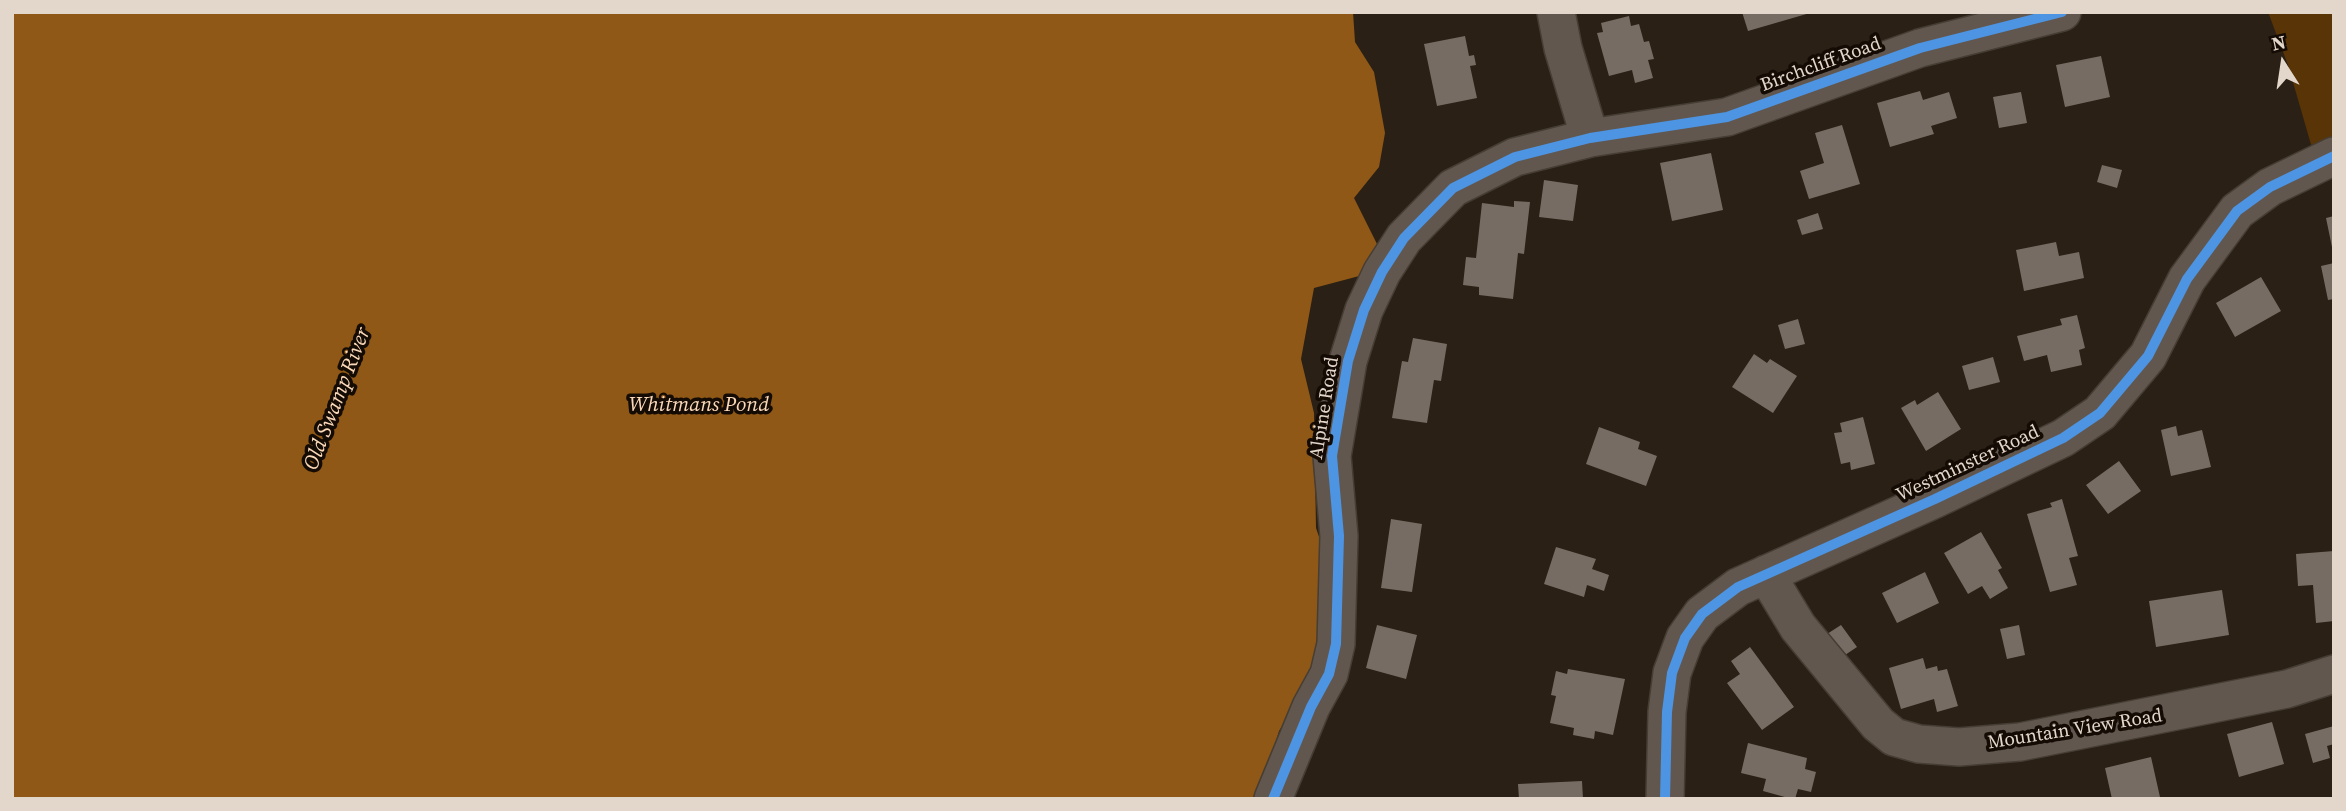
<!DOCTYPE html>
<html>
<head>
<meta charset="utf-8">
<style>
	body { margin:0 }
	#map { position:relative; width:2346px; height:811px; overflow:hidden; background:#2a2015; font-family:"Source Serif 4",serif }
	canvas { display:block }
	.frame { position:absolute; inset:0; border:14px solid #e3d6ca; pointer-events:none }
	.north { position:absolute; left:2248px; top:28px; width:70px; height:70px; -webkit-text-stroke:5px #140b05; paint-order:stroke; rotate:348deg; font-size:19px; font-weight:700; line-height:28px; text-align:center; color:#e3d6ca }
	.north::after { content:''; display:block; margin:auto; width:24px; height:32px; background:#e3d6ca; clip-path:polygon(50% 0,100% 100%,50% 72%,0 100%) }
</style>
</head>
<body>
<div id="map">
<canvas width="2346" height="811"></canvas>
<div class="frame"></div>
<div class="north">N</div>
</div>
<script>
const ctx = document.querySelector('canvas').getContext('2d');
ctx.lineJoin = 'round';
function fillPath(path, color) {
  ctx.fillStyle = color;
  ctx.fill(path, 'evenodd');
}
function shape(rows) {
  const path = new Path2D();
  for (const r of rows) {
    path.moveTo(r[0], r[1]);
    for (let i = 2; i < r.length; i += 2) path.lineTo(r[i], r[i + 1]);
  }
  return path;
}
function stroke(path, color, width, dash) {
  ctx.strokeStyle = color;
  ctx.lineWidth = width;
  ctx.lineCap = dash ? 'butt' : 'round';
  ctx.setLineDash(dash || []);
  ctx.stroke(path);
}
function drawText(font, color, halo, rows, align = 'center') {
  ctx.font = font + ' "Source Serif 4",serif';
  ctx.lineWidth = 7;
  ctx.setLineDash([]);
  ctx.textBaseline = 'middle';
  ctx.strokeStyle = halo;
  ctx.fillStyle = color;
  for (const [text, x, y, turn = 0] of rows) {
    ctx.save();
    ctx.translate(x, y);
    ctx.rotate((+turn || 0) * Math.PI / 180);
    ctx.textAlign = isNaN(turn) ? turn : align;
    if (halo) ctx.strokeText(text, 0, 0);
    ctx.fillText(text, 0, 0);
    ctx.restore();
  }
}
fillPath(shape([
	[2268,12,2334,12,2334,139,2312,148,2288,65]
]), '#593406');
fillPath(shape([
	[12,12,1353,12,1355,42,1374,72,1385,133,1379,167,1354,198,1377,244,1363,275,1314,288,1301,359,1314,413,1316,528,1327,560,1326,629,1301,697,1279,731,1259,799,12,799]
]), '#8f5816');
fillPath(shape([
	[1742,12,1810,12,1810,13,1748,31],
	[1629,16,1631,26,1639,24,1644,42,1649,41,1654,59,1648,60,1653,78,1635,83,1632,70,1609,76,1597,33,1603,32,1601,23],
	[1465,36,1469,56,1474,55,1476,65,1470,66,1477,98,1437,106,1424,44],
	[2101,56,2110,97,2065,107,2056,65],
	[1920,91,1923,100,1949,92,1957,118,1931,126,1934,134,1890,147,1877,103],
	[2021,92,2027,123,1999,128,1993,97],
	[1842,125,1860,184,1809,199,1800,171,1824,163,1815,133],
	[1711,153,1723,210,1672,221,1660,163],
	[2102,165,2122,170,2117,188,2097,182],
	[1544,180,1578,185,1573,221,1539,217],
	[1514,201,1530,202,1524,254,1518,253,1513,299,1479,295,1479,287,1463,285,1466,257,1476,258,1482,203,1514,207],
	[1818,213,1823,229,1802,235,1797,220],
	[2334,216,2334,252,2333,252,2326,218],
	[2056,242,2059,256,2079,252,2084,278,2024,291,2016,250],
	[2334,263,2334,299,2328,300,2321,266],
	[2261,277,2281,311,2235,337,2216,303],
	[2077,315,2085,348,2079,350,2082,365,2051,372,2047,355,2024,361,2017,336,2062,325,2060,319],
	[1798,319,1805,344,1785,349,1778,325],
	[1413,338,1447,344,1441,381,1434,380,1427,423,1392,418,1402,361,1408,362],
	[1754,354,1767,363,1770,359,1797,376,1773,413,1732,387],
	[1993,357,2000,382,1969,390,1962,366],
	[1938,392,1961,429,1926,451,1901,408,1915,400,1917,405],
	[1863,417,1875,464,1851,470,1850,462,1841,464,1834,433,1842,432,1840,423],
	[2176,426,2178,436,2202,430,2211,467,2171,476,2161,430],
	[1599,427,1640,442,1638,449,1657,456,1646,486,1586,464],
	[2119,461,2141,491,2108,514,2086,485],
	[2062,499,2078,556,2069,558,2077,585,2050,592,2027,514,2052,507,2050,503],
	[1391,519,1422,524,1412,592,1381,588],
	[1981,532,2002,568,1998,570,2008,588,1990,599,1982,586,1968,594,1944,553],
	[1556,547,1596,559,1592,569,1609,575,1604,591,1587,585,1584,597,1544,584],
	[2334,551,2334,621,2316,623,2313,585,2298,586,2296,554],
	[1925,572,1939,603,1897,623,1882,593],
	[2222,590,2229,635,2156,647,2149,601],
	[1377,625,1417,635,1406,679,1366,668],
	[1841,625,1857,647,1842,657,1827,634],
	[2019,625,2025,655,2007,659,2000,629],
	[1750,647,1794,707,1762,730,1727,683,1740,674,1731,661],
	[1923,658,1926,669,1937,666,1938,671,1947,669,1958,706,1937,712,1934,699,1901,709,1889,668],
	[1568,669,1625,679,1613,735,1595,731,1594,739,1573,735,1574,728,1550,723,1556,696,1551,695,1556,671,1567,674],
	[2272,722,2284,764,2239,777,2227,734],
	[2334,726,2334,744,2327,746,2330,758,2313,763,2305,734],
	[1748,743,1807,758,1805,769,1816,772,1811,792,1798,789,1795,799,1792,799,1763,791,1766,779,1741,773],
	[2151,757,2160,797,2112,799,2105,768],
	[1582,781,1583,799,1519,799,1518,784]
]), '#766c63');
const minor = shape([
	[1556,12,1563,48,1590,138],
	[1766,574,1798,627,1878,724,1894,737,1919,744,1959,747,2020,742,2287,689,2334,674],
	[1273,799,1311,707,1329,674,1336,644,1339,536,1332,456,1348,361,1364,310,1382,272,1404,238,1453,188,1515,157,1590,138,1727,117,1920,48,2062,12],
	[1665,799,1667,712,1672,673,1685,638,1702,614,1738,587,1935,499,2063,438,2100,413,2148,356,2187,279,2237,211,2270,187,2334,156]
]);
stroke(minor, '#463d34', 40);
stroke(minor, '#61574e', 37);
stroke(shape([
	[1273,799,1311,707,1329,674,1336,644,1339,536,1332,456,1348,361,1364,310,1382,272,1404,238,1453,188,1515,157,1590,138,1727,117,1920,48,2062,12],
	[1665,799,1667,712,1672,673,1685,638,1702,614,1738,587,1935,499,2063,438,2100,413,2148,356,2187,279,2237,211,2270,187,2334,156]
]), '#4d94e3', 10);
drawText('19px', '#e3d6ca', '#140b05', [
	["Birchcliff Road",1821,65,-20],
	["Alpine Road",1325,408,-81],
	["Westminster Road",1968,464,-25],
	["Mountain View Road",2075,730,-9]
]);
drawText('italic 21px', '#fad8b8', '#140b05', [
	["Old Swamp River",338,399,-69],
	["Whitmans Pond",699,406]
]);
</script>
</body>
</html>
